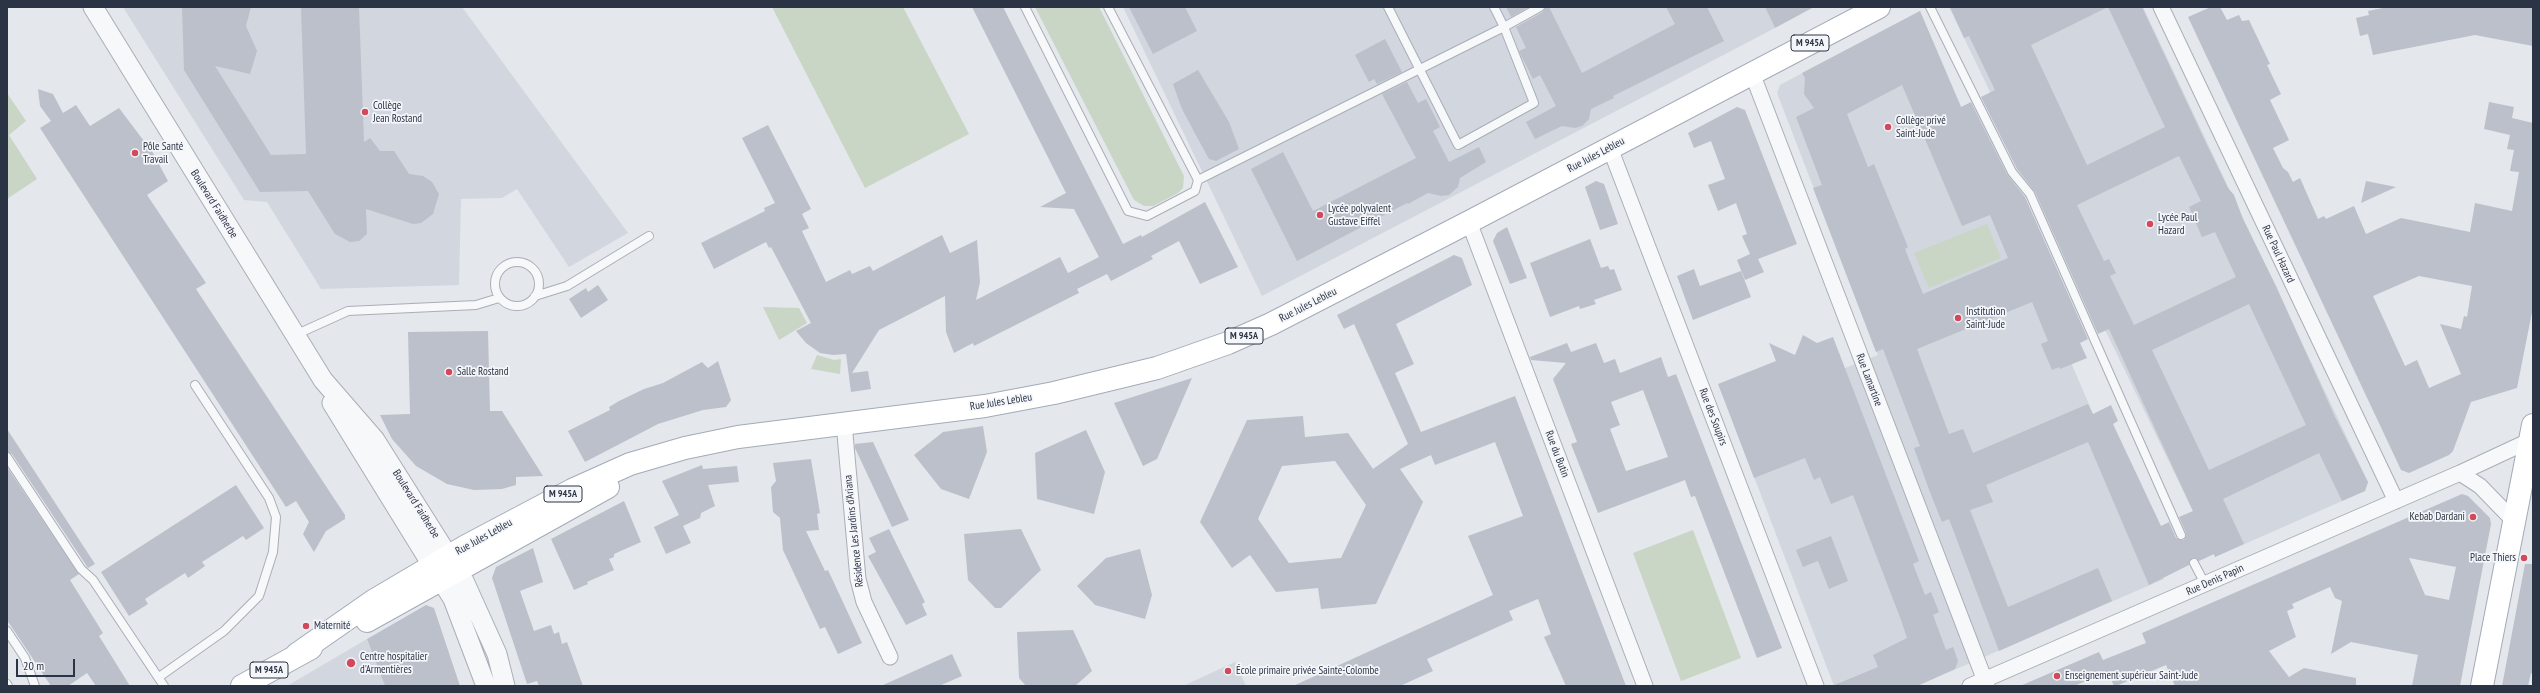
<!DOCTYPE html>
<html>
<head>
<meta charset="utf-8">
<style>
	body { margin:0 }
	#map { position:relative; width:2540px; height:693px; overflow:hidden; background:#e4e7ec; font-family:"PT Sans Narrow",sans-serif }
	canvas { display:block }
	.frame { position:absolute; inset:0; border:8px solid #2b3445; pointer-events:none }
	.scale { position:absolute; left:16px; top:659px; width:59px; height:18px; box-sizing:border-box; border:2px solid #2b3445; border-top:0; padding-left:5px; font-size:12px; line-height:14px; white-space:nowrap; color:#2b3445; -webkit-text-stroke:3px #f4f6f9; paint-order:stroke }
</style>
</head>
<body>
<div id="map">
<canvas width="2540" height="693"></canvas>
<div class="frame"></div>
<div class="scale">20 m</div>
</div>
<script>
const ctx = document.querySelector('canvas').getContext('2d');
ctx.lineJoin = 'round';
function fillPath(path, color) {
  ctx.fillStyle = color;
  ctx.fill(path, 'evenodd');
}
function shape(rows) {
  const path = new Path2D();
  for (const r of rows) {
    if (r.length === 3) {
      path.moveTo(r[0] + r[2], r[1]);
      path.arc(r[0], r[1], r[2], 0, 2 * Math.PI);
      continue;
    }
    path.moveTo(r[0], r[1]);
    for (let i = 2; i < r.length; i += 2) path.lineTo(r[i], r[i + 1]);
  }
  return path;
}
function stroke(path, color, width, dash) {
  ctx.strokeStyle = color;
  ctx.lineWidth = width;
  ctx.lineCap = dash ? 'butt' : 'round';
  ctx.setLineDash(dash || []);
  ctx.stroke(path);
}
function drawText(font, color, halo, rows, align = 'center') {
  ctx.font = font + ' "PT Sans Narrow",sans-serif';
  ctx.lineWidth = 3.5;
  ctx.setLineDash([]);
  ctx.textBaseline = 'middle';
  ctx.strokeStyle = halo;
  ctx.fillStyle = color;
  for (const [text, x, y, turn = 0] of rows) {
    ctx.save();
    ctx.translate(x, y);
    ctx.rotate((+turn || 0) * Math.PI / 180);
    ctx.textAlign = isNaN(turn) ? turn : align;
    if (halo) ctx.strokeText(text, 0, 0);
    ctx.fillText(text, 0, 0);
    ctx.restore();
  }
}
fillPath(shape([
	[123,7,462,7,628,233,569,267,517,189,502,198,461,199,459,285,321,289,267,202,244,200],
	[1123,7,1765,7,1775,28,1262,296],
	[1949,7,2143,7,2368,482,2365,491,2215,557],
	[1920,11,2164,579,1917,686,1834,686,1730,414,1878,355,1777,93,1780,85],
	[367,639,385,686,287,686],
	[1235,662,1246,686,1183,686]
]), '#d2d6de');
fillPath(shape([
	[772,7,903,7,969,134,865,188],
	[1035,7,1099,7,1184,176,1183,188,1178,193,1153,206,1144,206,1134,200],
	[7,93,26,121,9,135,37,179,7,199],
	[1987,224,2001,258,1929,288,1914,253],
	[763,307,799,308,807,323,779,340],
	[817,355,834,360,841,359,840,374,811,369],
	[1693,530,1741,658,1681,681,1633,553]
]), '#c9d6c5');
fillPath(shape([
	[182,7,251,7,246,26,257,51,250,74,215,66,271,155,306,154,301,7,359,7,364,142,370,138,380,151,394,151,409,174,423,176,432,182,439,194,433,214,421,223,413,224,366,209,367,234,359,241,350,242,335,234,308,191,260,192,184,70],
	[972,7,1003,7,1123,244,1141,235,1142,237,1205,202,1238,267,1200,284,1179,241,1151,256,1153,259,1111,281,1107,274,1077,289,1079,293,1069,298,974,346,973,343,954,353,946,332,945,296,879,330,852,373,868,371,871,389,851,392,846,354,833,355,820,353,806,343,796,331,811,323,771,247,769,248,766,242,714,269,701,243,765,211,764,208,775,203,742,138,768,125,811,209,802,214,809,228,802,231,826,282,850,270,852,274,870,266,873,271,942,235,950,253,977,240,980,282,976,300,1060,257,1068,273,1099,257,1074,209,1040,207,1066,193],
	[1129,7,1185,7,1197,31,1153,54],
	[1506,7,1529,7,1511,17],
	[1545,7,1549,7,1582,73,1675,24,1666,7,1707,7,1724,41,1613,96,1614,98,1591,109,1589,119,1582,126,1575,128,1562,126,1535,139,1526,122,1556,106,1540,75,1533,79,1519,51,1526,48,1516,27,1543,12],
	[1765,7,1814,7,1775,28],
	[1950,7,2142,7,2207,145,2228,188,2234,195,2243,219,2276,286,2335,417,2368,482,2365,491,2342,501,2319,453,2223,499,2244,544,2215,557,2214,554,2199,561,2192,558,2189,565,2149,585,2088,442,1986,485,1993,502,1970,510,2008,607,2098,568,2112,601,1999,651,1949,519,1942,522,1931,495,1914,448,1920,446,1883,349,1876,352,1813,188,1822,185,1796,117,1814,108,1804,94,1805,78,1802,73,1920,11,1961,107,1971,102,2007,174,2025,197,2088,339,2080,343,2087,358,2060,369,2059,367,2052,370,2041,344,2048,341,2032,302,1917,349,1949,434,1963,429,1973,453,2088,404,2093,414,2111,405,2118,421,2113,424,2161,526,2169,522,2176,538,2184,540,2186,533,2179,517,2193,511,2109,329,2098,334,2035,192,2017,169,1981,97,1995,90,1969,36,1964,38],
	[2108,7,2165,127,2087,165,2031,45],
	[1902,85,1962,226,1990,215,2008,258,1923,294,1905,249,1908,247,1874,164,1868,167,1847,114],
	[2179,156,2201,201,2189,207,2202,237,2215,232,2236,277,2134,325,2110,276,2116,273,2109,259,2104,261,2077,205],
	[2249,304,2306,425,2209,470,2152,350],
	[2211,7,2220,7,2227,20,2239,15,2242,21,2249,20,2270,64,2267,65,2281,94,2270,100,2289,140,2273,148,2283,168,2288,172,2293,182,2300,178,2318,219,2324,216,2326,219,2354,206,2366,234,2401,218,2470,232,2475,203,2512,211,2519,172,2510,171,2514,150,2507,149,2510,135,2484,129,2489,102,2514,107,2512,118,2533,123,2533,307,2517,388,2471,402,2453,451,2449,455,2409,473,2401,470,2188,17],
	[2419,276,2472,286,2467,317,2464,316,2461,329,2440,324,2461,374,2429,388,2417,360,2405,366,2373,296],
	[2388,7,2533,7,2533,46,2475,35,2373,55,2368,34,2360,36,2356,18,2369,15,2368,11],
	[1385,39,1402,72,1377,84,1374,79,1369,82,1355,55],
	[1198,70,1229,122,1239,149,1216,161,1209,159,1198,139,1182,109,1173,84],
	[1407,82,1418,103,1426,99,1440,127,1433,131,1449,162,1479,147,1486,162,1460,178,1458,187,1449,195,1441,196,1428,193,1408,204,1407,203,1297,261,1251,169,1283,152,1313,211,1416,158,1382,94],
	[38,89,53,94,63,113,76,105,90,126,119,108,153,153,168,181,147,195,206,283,196,289,345,515,345,519,326,531,314,552,303,534,309,522,296,501,286,507,40,128,51,121,40,106],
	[1737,107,1745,110,1797,244,1758,259,1764,272,1745,280,1737,260,1750,254,1742,236,1747,234,1736,203,1718,211,1708,185,1725,179,1711,141,1694,148,1688,133],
	[1596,181,1604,184,1618,224,1600,230,1585,187],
	[2366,181,2396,187,2361,203],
	[1507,227,1527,278,1510,284,1493,241,1497,233],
	[1590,239,1601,268,1608,266,1610,270,1614,269,1622,290,1594,300,1596,304,1580,309,1579,306,1550,317,1530,263],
	[1454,255,1462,258,1472,285,1396,324,1414,364,1395,373,1421,432,1515,396,1626,686,1566,686,1544,637,1551,634,1538,599,1509,611,1513,620,1427,659,1433,671,1400,686,1293,686,1493,595,1468,536,1523,516,1495,442,1435,465,1431,455,1400,469,1423,502,1376,604,1321,609,1318,588,1276,592,1250,555,1232,568,1200,522,1247,420,1303,416,1305,437,1348,433,1373,469,1408,444,1354,324,1344,329,1337,315],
	[1335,461,1366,505,1341,558,1289,563,1258,519,1282,466],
	[1694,269,1700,286,1741,271,1751,297,1693,320,1677,276],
	[598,285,608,300,581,318,569,299,586,288,588,292],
	[488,331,490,411,502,411,543,476,516,477,516,485,502,489,474,490,447,484,416,466,392,439,380,415,410,414,408,332],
	[1803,335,1817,343,1833,337,1919,561,1913,564,1925,595,1931,592,1939,612,1933,615,1946,650,1953,647,1958,661,1955,669,1917,686,1832,686,1878,667,1873,655,1907,638,1901,620,1853,495,1831,504,1820,477,1814,480,1805,458,1754,478,1718,384,1776,361,1769,343,1795,355],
	[1567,343,1571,352,1596,343,1604,363,1615,359,1620,373,1661,357,1668,377,1676,374,1782,648,1757,658,1695,496,1691,497,1685,480,1598,513,1571,444,1577,442,1553,379,1566,363,1531,360,1530,357],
	[1643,390,1668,457,1626,471,1610,429,1620,425,1611,402],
	[718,361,731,400,726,407,703,410,658,424,585,462,568,431,610,410,609,407,619,401,644,389,663,383,702,362,708,368],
	[1192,378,1157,459,1143,466,1114,403],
	[983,426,987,452,969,499,941,489,914,455,943,432],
	[7,429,95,564,88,568,12,454,7,452],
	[1086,430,1105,472,1094,514,1037,499,1035,453],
	[873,442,909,520,892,527,855,448,855,444],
	[811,459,820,513,817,514,819,530,806,531,825,571,828,570,862,643,838,654,825,627,820,629,783,550,780,518,773,512,771,487,776,481,773,463],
	[702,465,703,469,737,466,739,482,708,485,715,506,701,513,700,518,683,526,691,543,666,554,654,527,679,515,662,481],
	[7,467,79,574,70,580,103,633,99,636,130,686,96,686,87,673,68,686,51,686,7,620],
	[236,485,264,528,246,540,243,536,202,562,205,566,188,578,185,573,145,599,148,604,129,616,101,572],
	[2462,494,2468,496,2490,518,2491,524,2460,686,2412,686,2418,655,2351,642,2331,654,2342,601,2335,598,2330,587,2292,604,2294,608,2287,611,2296,637,2269,651,2289,677,2304,668,2356,678,2356,686,2175,686,2166,665,2116,686,2114,686,2108,672,2074,686,2020,686,2099,652,2104,662,2103,660,2146,643,2142,633],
	[2409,558,2456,567,2449,600,2425,595],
	[624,501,641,542,614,554,614,557,609,559,614,570,587,582,588,584,574,590,551,539],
	[889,529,925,602,922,604,927,615,906,625,868,556,876,552,869,538],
	[1021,529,1041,570,1001,608,995,608,968,580,964,534],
	[1831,536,1848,581,1829,589,1818,561,1803,567,1796,550],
	[533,548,543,582,520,591,534,631,551,625,554,634,559,632,562,644,567,642,583,686,539,686,537,681,527,684,492,578,496,567],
	[1140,549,1152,595,1145,619,1095,605,1077,586,1106,558],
	[2525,564,2533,564,2533,674,2531,673,2528,686,2502,686],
	[426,605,434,608,460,686,385,686,367,639],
	[1073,630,1092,671,1075,686,1026,686,1019,678,1017,632],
	[952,654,962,676,939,686,881,686]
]), '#bbc0ca');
const service = shape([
	[1025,7,1128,211,1147,216,1195,191,1198,180,1108,7],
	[1388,7,1458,145,1534,103,1504,27,1540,7],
	[1930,7,2012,172,2030,194,2181,535],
	[1198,180,1504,27,1494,7],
	[517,284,22],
	[535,296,567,286,649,236],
	[295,335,348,311,476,305,499,298],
	[7,457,81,569,93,580,164,686],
	[2194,563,2205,584],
	[7,631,25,658,35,686],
	[159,677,224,631,259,596,273,552,276,517,269,498,195,385],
	[7,684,8,686]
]);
const minor = shape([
	[2161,7,2396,501],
	[1752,73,1987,686],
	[1610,148,1816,686],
	[1469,222,1645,686],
	[844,423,858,579,864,602,890,657],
	[2460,473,2480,486,2514,521],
	[1970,686,2460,473,2533,439]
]);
const tertiary = shape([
	[93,7,323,380,375,440,464,581,497,654,505,686],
	[332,403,453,599,486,686]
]);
const primary = shape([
	[367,621,608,487],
	[297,654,373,601,466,546,572,490,630,464,685,448,738,437,985,406,1054,393,1157,368,1228,343,1271,324,1469,222,1879,7],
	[242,686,311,648],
	[2482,686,2533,425]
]);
stroke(service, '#a9aeb7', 10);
stroke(minor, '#a9aeb7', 17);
stroke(tertiary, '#a9aeb7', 21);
stroke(primary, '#a3abb8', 24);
stroke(service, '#f7f8fa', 8);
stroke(minor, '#f7f8fa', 15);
stroke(tertiary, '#f7f8fa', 19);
stroke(primary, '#fff', 22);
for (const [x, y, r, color] of [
	[365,112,4,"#d1495b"],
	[1888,127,4,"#d1495b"],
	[135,153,4,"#d1495b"],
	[1320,215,4,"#d1495b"],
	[2150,224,4,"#d1495b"],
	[1958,318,4,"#d1495b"],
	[449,372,4,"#d1495b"],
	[2473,517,4,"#d1495b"],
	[2524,558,4,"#d1495b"],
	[306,626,4,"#d1495b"],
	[351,663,5,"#d1495b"],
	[1228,671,4,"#d1495b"],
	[2057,676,4,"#d1495b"]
]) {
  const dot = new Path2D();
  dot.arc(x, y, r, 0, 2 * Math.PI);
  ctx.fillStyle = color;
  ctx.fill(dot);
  stroke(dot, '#f4f6f9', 1.5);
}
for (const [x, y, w] of [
	[1810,43,38],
	[1244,336,38],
	[563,494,38],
	[269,670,38]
]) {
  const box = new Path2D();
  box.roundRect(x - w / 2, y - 8, w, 16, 3);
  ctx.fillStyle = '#f4f6f9';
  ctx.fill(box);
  stroke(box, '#2b3445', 1);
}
drawText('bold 10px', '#2b3445', null, [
	["M 945A",1810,43],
	["M 945A",1244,336],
	["M 945A",563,494],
	["M 945A",269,670]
]);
drawText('11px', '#2b3445', '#f4f6f9', [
	["Collège",373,106],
	["Jean Rostand",373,119],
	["Collège privé",1896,121],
	["Saint-Jude",1896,134],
	["Pôle Santé",143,147],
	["Travail",143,160],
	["Lycée polyvalent",1328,209],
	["Gustave Eiffel",1328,222],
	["Lycée Paul",2158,218],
	["Hazard",2158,231],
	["Institution",1966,312],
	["Saint-Jude",1966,325],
	["Salle Rostand",457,372],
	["Kebab Dardani",2465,517,"right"],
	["Place Thiers",2516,558,"right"],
	["Maternité",314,626],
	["Centre hospitalier",360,657],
	["d'Armentières",360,670],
	["École primaire privée Sainte-Colombe",1236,671],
	["Enseignement supérieur Saint-Jude",2065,676]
], 'left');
drawText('11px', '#2b3445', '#f4f6f9', [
	["Rue Jules Lebleu",1596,155,-28],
	["Boulevard Faidherbe",214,204,58],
	["Rue Paul Hazard",2278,254,65],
	["Rue Jules Lebleu",1308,305,-27],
	["Rue Lamartine",1869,380,69],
	["Rue Jules Lebleu",1001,402,-9],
	["Rue des Soupirs",1713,417,69],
	["Rue du Butin",1557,454,69],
	["Boulevard Faidherbe",416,504,58],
	["Résidence Les Jardins d'Ariana",854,531,-96],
	["Rue Jules Lebleu",484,537,-29],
	["Rue Denis Papin",2215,580,-24]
]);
</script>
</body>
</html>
